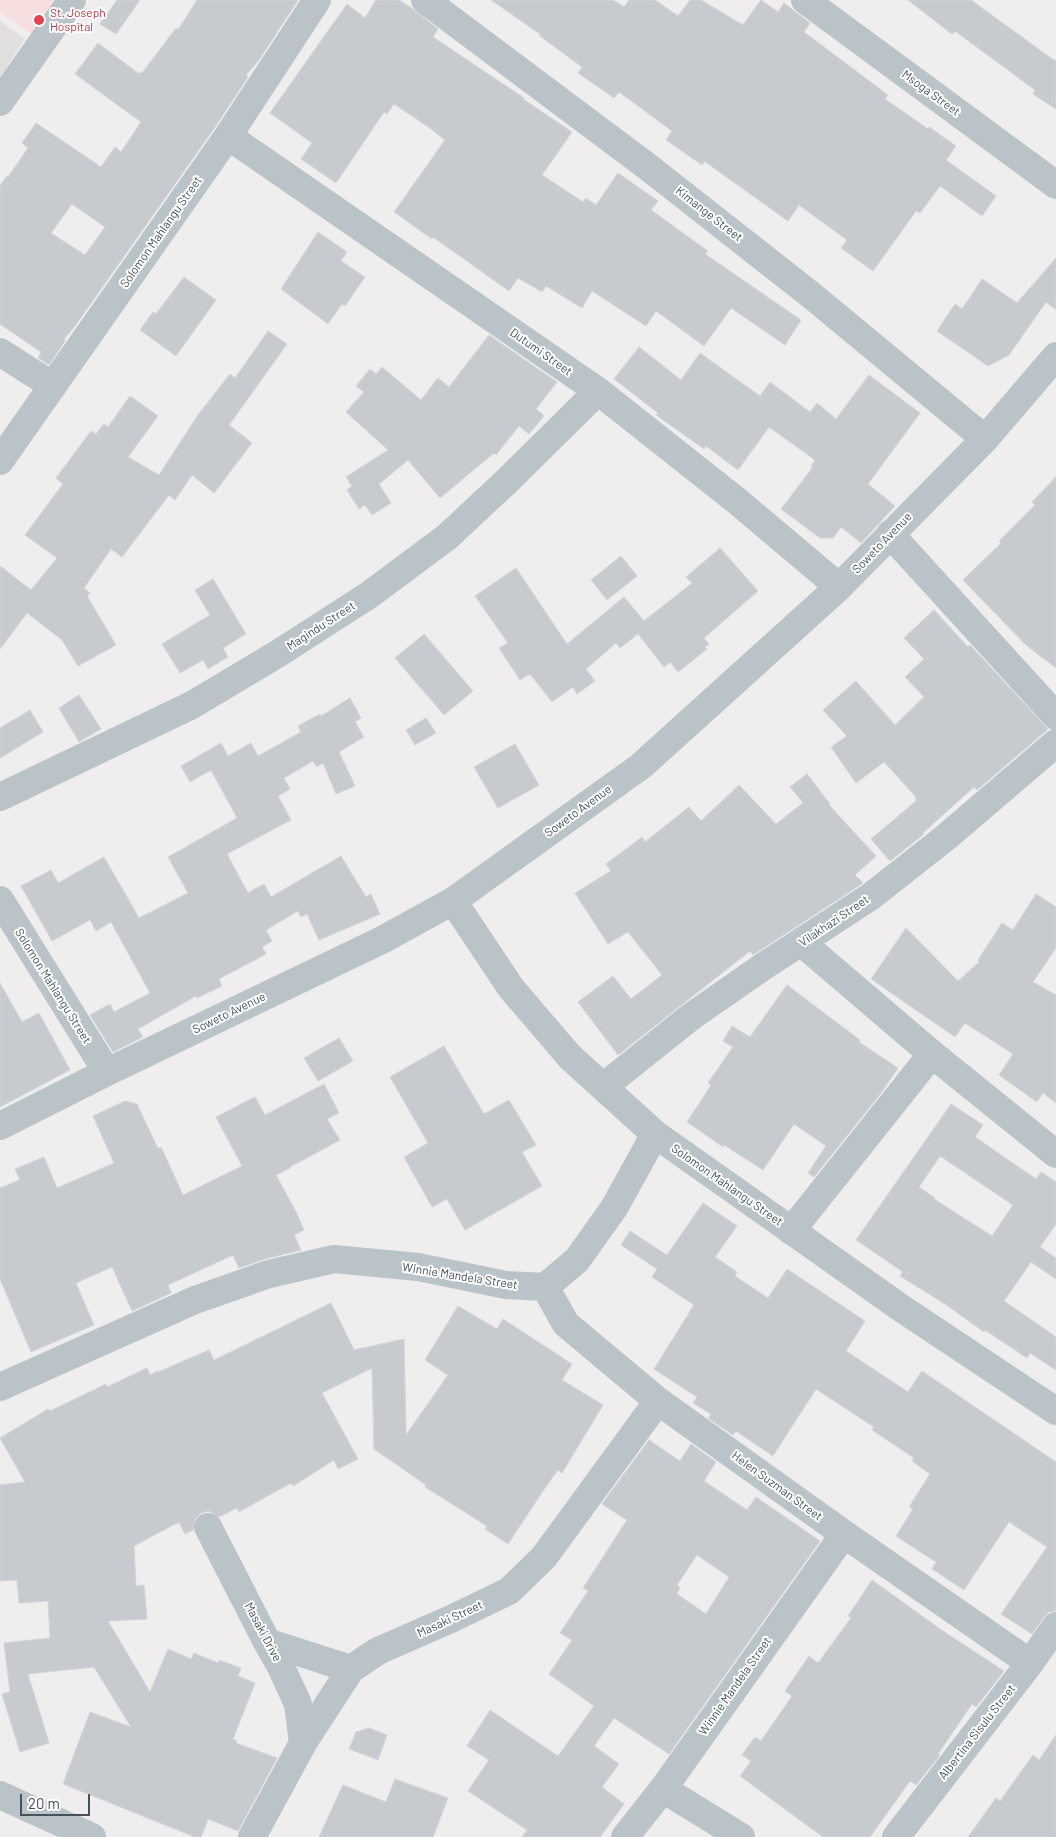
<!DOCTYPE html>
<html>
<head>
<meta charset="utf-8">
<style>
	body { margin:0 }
	#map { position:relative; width:1056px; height:1837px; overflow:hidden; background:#efeded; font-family:Barlow,sans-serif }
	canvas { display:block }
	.scale { position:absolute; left:20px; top:1794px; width:70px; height:22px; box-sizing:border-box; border:2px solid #475258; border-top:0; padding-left:6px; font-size:15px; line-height:18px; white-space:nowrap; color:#475258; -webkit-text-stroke:4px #fff; paint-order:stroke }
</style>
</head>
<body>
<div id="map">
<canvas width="1056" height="1837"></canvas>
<div class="scale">20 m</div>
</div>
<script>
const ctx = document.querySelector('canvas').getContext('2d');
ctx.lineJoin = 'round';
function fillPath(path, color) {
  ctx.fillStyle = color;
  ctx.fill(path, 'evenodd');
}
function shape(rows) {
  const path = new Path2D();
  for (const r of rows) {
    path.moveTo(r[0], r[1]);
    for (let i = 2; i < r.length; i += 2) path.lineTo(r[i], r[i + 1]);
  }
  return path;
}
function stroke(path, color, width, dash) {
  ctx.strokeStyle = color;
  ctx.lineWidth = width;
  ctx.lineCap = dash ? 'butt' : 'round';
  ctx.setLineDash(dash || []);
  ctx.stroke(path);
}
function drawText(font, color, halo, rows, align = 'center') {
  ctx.font = font + ' Barlow,sans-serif';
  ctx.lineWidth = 4;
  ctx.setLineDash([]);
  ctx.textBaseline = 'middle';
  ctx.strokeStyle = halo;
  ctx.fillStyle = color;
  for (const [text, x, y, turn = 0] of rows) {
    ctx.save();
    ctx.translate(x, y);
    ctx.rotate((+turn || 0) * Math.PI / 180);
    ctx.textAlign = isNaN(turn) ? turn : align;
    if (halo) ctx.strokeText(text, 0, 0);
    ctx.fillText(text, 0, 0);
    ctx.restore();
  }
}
fillPath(shape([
	[0,21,25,39,0,77]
]), '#e0dede');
fillPath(shape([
	[0,0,79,0,46,45,0,12]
]), '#f7dfe0');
const building = shape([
	[117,0,140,0,116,34,100,24,117,0],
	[197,0,298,0,259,60,246,75,248,77,215,127,75,326,64,339,65,341,49,365,38,358,41,352,0,324,0,185,7,176,8,177,28,148,22,143,36,123,101,167,115,147,121,152,141,122,75,74,98,43,139,74,140,72,142,73,176,28,178,30,197,0],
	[72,204,105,227,85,255,51,233,72,204],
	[376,0,399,0,413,9,438,29,433,37,524,98,523,99,572,132,542,175,583,202,586,198,596,205,618,173,658,201,651,210,708,251,705,254,801,320,785,345,731,308,704,346,656,311,646,326,592,291,582,308,546,286,542,292,518,278,509,291,433,237,432,239,394,212,445,140,430,128,394,104,387,114,384,112,336,183,301,159,312,143,270,113,347,4,365,18,376,0],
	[491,0,613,0,624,7,629,0,655,0,678,16,690,0,701,0,743,25,761,0,778,12,784,3,810,23,804,32,888,95,885,99,928,129,929,127,956,146,946,160,996,196,982,216,940,186,920,213,916,211,873,271,841,248,847,240,799,205,788,221,704,161,702,165,666,140,672,131,619,92,614,98,578,73,582,67,540,36,540,34,491,0],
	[908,0,971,0,1055,61,1056,59,1056,109,1033,94,1035,90,955,31,952,34,908,0],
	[318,232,347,252,341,261,365,277,345,306,342,304,328,324,281,289,318,232],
	[1056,258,1056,310,1046,302,1009,355,988,366,937,331,955,304,962,309,982,279,1017,303,1056,258],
	[184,277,216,300,176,356,140,330,153,312,156,314,184,277],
	[268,331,287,344,229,425,252,443,214,493,192,475,175,500,169,495,122,557,111,549,84,588,90,593,87,596,116,645,78,666,62,640,27,613,0,649,0,566,31,590,57,558,25,535,63,484,56,478,91,431,96,434,104,424,108,427,130,396,158,416,128,457,159,475,198,415,230,374,235,378,268,331],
	[489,335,557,382,536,409,544,416,529,434,519,426,496,455,494,453,440,498,408,460,379,484,391,503,372,515,365,505,359,509,347,490,352,486,346,477,388,450,346,412,364,392,356,386,370,369,376,374,382,367,421,400,438,378,449,387,489,335],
	[639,347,681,380,700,353,760,396,770,382,810,412,817,403,836,419,869,375,920,413,868,484,895,506,861,543,841,527,833,538,820,538,781,509,813,467,811,466,815,460,769,427,738,470,706,446,704,449,656,415,658,413,614,379,639,347],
	[1056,477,1056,668,1026,645,963,580,1001,543,999,541,1035,505,1032,502,1056,477],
	[720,548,758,591,704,638,709,644,705,647,707,649,678,672,670,662,664,667,638,634,620,648,616,643,586,669,595,681,577,694,573,687,552,702,530,674,520,680,499,648,508,643,475,596,516,568,567,644,624,597,644,621,692,583,686,577,720,548],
	[621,556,637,576,607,600,591,580,621,556],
	[213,579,246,634,223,648,228,657,208,669,203,660,180,673,162,644,210,615,195,590,213,579],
	[934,610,968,647,970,645,1048,729,977,790,974,787,923,833,924,834,890,861,871,839,917,800,915,798,916,797,884,762,856,783,831,747,847,736,823,710,856,681,895,725,924,697,905,677,924,659,904,638,934,610],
	[424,634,473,691,444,715,395,658,424,634],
	[79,695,101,729,79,742,59,708,79,695],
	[350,698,361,718,355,722,364,737,339,752,355,786,336,794,323,763,317,767,313,761,284,778,290,789,278,796,291,820,227,854,248,893,264,884,271,897,341,856,366,897,371,894,380,914,319,940,307,914,301,917,298,911,266,930,272,941,262,947,266,954,219,979,222,986,197,998,196,996,138,1029,143,1037,113,1052,90,1015,110,1004,114,1012,150,993,111,922,96,931,90,920,52,941,21,886,51,870,58,883,104,857,139,918,188,893,168,857,237,818,211,770,190,782,181,766,221,743,228,756,251,743,258,756,301,732,298,726,320,714,321,716,350,698],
	[30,710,43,732,0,758,0,728,30,710],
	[426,718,436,733,415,745,406,730,426,718],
	[515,744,539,785,498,808,474,767,515,744],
	[807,774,830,804,829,805,876,856,855,875,863,883,753,955,750,951,618,1055,578,1002,613,976,631,999,662,975,628,932,608,944,575,893,611,871,606,864,642,837,645,842,689,807,701,821,739,785,776,824,803,803,790,787,807,774],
	[1036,894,1056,907,1056,948,1033,982,1056,995,1056,1103,1043,1093,1037,1102,999,1075,1013,1054,965,1023,955,1037,871,979,906,928,958,981,979,962,978,960,1002,923,1013,930,1036,894],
	[0,983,22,1022,39,1013,70,1070,0,1107,0,983],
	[787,985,860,1040,859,1042,898,1068,881,1093,814,1177,808,1173,826,1146,794,1124,763,1170,724,1145,723,1147,687,1122,711,1085,708,1083,733,1047,723,1041,732,1026,750,1037,787,985],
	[339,1038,353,1061,318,1081,304,1058,339,1038],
	[444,1046,484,1114,509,1100,536,1145,522,1152,542,1186,465,1230,447,1199,432,1207,404,1157,428,1143,390,1077,444,1046],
	[324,1084,339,1113,327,1119,340,1140,290,1167,290,1168,276,1175,296,1212,304,1230,294,1235,301,1250,265,1259,239,1268,233,1255,168,1285,171,1293,132,1311,112,1267,76,1283,94,1325,31,1352,0,1279,0,1188,20,1180,15,1169,44,1157,57,1188,114,1163,93,1116,125,1101,137,1104,158,1149,161,1147,183,1195,242,1166,216,1117,255,1097,265,1115,324,1084],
	[951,1104,983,1125,975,1137,1036,1179,1041,1172,1056,1182,1056,1224,1040,1247,1056,1258,1056,1279,1031,1262,1004,1301,1056,1337,1056,1370,1030,1353,1027,1358,985,1330,984,1332,945,1304,900,1276,903,1272,856,1240,951,1104],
	[940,1156,1013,1205,992,1236,934,1199,935,1198,919,1187,940,1156],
	[703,1203,737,1226,715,1257,737,1272,735,1276,768,1298,787,1269,865,1321,846,1351,908,1392,922,1371,1056,1462,1056,1611,1049,1612,1044,1617,1032,1634,1001,1614,1047,1547,1009,1522,964,1590,932,1569,936,1562,896,1536,913,1509,909,1507,930,1474,912,1461,914,1458,872,1430,874,1427,816,1389,773,1456,736,1431,733,1435,708,1418,711,1414,693,1403,697,1397,654,1369,694,1305,652,1277,657,1269,621,1245,630,1231,667,1255,703,1203],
	[331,1303,354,1350,404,1339,406,1435,448,1375,425,1360,458,1306,497,1329,503,1319,572,1364,562,1380,603,1405,562,1473,558,1470,545,1488,508,1544,485,1529,487,1526,425,1487,426,1485,374,1449,372,1368,322,1393,358,1459,338,1469,334,1460,293,1486,291,1483,239,1512,237,1508,219,1517,209,1511,201,1513,195,1519,193,1530,185,1534,179,1522,134,1546,136,1586,144,1585,147,1619,108,1621,150,1692,168,1649,191,1659,194,1653,218,1663,219,1660,241,1668,238,1676,255,1683,233,1739,237,1741,236,1743,277,1758,238,1831,208,1819,201,1837,195,1837,63,1784,90,1712,131,1727,94,1667,28,1674,49,1743,20,1752,2,1694,10,1692,4,1643,50,1638,48,1601,19,1603,17,1580,0,1581,0,1485,25,1482,0,1438,48,1409,50,1411,106,1384,107,1387,147,1368,150,1375,158,1371,158,1372,209,1350,214,1360,331,1303],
	[649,1440,680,1461,691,1444,716,1462,704,1481,747,1510,756,1497,820,1541,669,1754,614,1718,594,1746,619,1764,602,1787,624,1804,600,1837,522,1837,527,1830,468,1791,489,1760,467,1746,490,1710,558,1756,594,1706,549,1674,572,1640,560,1633,588,1591,583,1588,627,1520,602,1504,649,1440],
	[697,1555,729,1577,706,1614,677,1594,680,1588,677,1585,697,1555],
	[872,1580,943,1631,1004,1671,976,1707,972,1704,938,1754,940,1755,916,1785,910,1781,870,1837,823,1837,740,1776,751,1761,742,1755,755,1737,761,1741,792,1696,785,1691,809,1656,818,1663,851,1618,848,1616,872,1580],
	[369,1728,387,1735,378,1760,349,1749,356,1732,369,1728],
	[1056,1735,1056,1837,968,1837,996,1798,1000,1801,1033,1755,1039,1760,1056,1735],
	[395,1779,448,1798,433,1837,319,1837,343,1785,386,1802,395,1779]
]);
fillPath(building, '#c7cbcf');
stroke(building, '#d1d4d8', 1);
stroke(shape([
	[425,0,648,167,811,295,985,439],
	[805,0,1056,185],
	[0,102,72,0],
	[228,136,598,391,737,501,839,587],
	[0,352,53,386],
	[0,461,228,136,317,0],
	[890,534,1056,716],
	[0,797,192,705,279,653,369,595,447,537,507,481,598,391],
	[0,900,107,1072],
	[453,901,511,988,570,1057,655,1134,901,1308,1056,1411],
	[802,943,932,1054,1056,1154],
	[603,1087,692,1016,764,966,870,897,945,838,1056,743],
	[0,1126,107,1072,382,940,453,901,641,766,839,587,985,439,1056,356],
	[791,1231,932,1054],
	[545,1287,566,1324,658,1401,844,1534,1030,1663],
	[0,1387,195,1300,269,1274,334,1259,418,1267,506,1285,545,1287,577,1260,614,1208,655,1134],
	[208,1527,267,1642,281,1667,298,1704,303,1743],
	[267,1642,351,1669],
	[663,1789,741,1837],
	[0,1795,92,1837],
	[252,1837,303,1743,351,1669,378,1651,451,1619,509,1591,544,1557,658,1401],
	[625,1837,663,1789,844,1534],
	[896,1837,1030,1663,1056,1626]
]), '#bac3c8', 28);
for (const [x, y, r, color] of [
	[39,20,6,"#e0444e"]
]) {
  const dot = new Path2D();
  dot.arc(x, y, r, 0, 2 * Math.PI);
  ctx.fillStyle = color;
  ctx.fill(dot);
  stroke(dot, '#fff', 2);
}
drawText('12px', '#be3a42', '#fff', [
	["St. Joseph",50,13],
	["Hospital",50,27]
], 'left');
drawText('12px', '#475258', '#fff', [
	["Msoga Street",931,93,36],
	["Kimange Street",709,214,38],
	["Solomon Mahlangu Street",161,232,-55],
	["Dutumi Street",541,352,35],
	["Soweto Avenue",882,543,-46],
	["Magindu Street",321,626,-33],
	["Soweto Avenue",578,811,-36],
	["Vilakhazi Street",834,921,-34],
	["Solomon Mahlangu Street",53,986,58],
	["Soweto Avenue",229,1013,-26],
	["Solomon Mahlangu Street",727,1185,35],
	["Winnie Mandela Street",460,1276,9],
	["Helen Suzman Street",777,1486,36],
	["Masaki Street",450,1619,-25],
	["Masaki Drive",263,1632,62],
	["Winnie Mandela Street",735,1686,-55],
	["Albertina Sisulu Street",977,1732,-52]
]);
</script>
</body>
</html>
